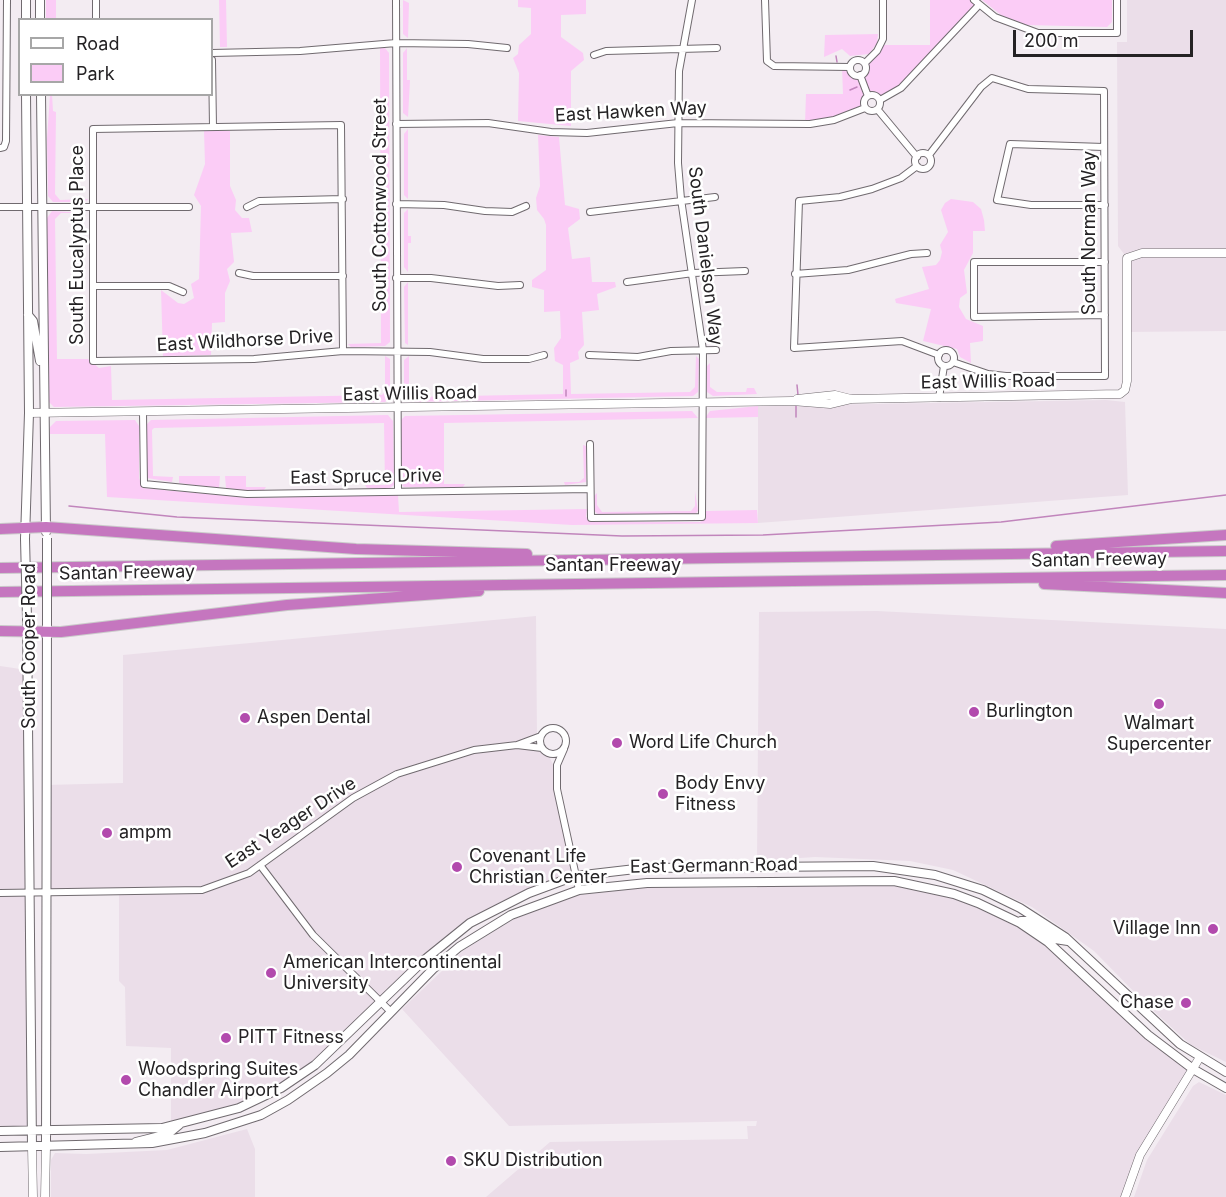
<!DOCTYPE html>
<html>
<head>
<meta charset="utf-8">
<style>
	body { margin:0 }
	#map { position:relative; width:1226px; height:1197px; overflow:hidden; background:#f3ecf2; font-family:Inter,sans-serif }
	canvas { display:block }
	.legend { position:absolute; left:18px; top:18px; width:195px; height:78px; box-sizing:border-box; background:#fff; border:2px solid #a7a7a7; margin:0; padding:8px 10px; list-style:none; font-size:18px; color:#242224 }
	.legend li { display:flex; align-items:center; gap:12px; height:30px }
	.legend b { width:30px; border:2px solid #a7a7a7 }
	.scale { position:absolute; left:1013px; top:30px; width:180px; height:27px; box-sizing:border-box; border:3px solid #242224; border-top:0; padding-left:8px; font-size:18px; line-height:21px; white-space:nowrap; color:#242224; -webkit-text-stroke:4px #fff; paint-order:stroke }
</style>
</head>
<body>
<div id="map">
<canvas width="1226" height="1197"></canvas>
<ul class="legend">
<li><b style="height:8px;background:#fff"></b>Road</li>
<li><b style="height:16px;background:#fbccf6"></b>Park</li>
</ul>
<div class="scale">200 m</div>
</div>
<script>
const ctx = document.querySelector('canvas').getContext('2d');
ctx.lineJoin = 'round';
function fillPath(path, color) {
  ctx.fillStyle = color;
  ctx.fill(path, 'evenodd');
}
function shape(rows) {
  const path = new Path2D();
  for (const r of rows) {
    if (r.length === 3) {
      path.moveTo(r[0] + r[2], r[1]);
      path.arc(r[0], r[1], r[2], 0, 2 * Math.PI);
      continue;
    }
    path.moveTo(r[0], r[1]);
    for (let i = 2; i < r.length; i += 2) path.lineTo(r[i], r[i + 1]);
  }
  return path;
}
function stroke(path, color, width, dash) {
  ctx.strokeStyle = color;
  ctx.lineWidth = width;
  ctx.lineCap = dash ? 'butt' : 'round';
  ctx.setLineDash(dash || []);
  ctx.stroke(path);
}
function drawText(font, color, halo, rows, align = 'center') {
  ctx.font = font + ' Inter,sans-serif';
  ctx.lineWidth = 5;
  ctx.setLineDash([]);
  ctx.textBaseline = 'middle';
  ctx.strokeStyle = halo;
  ctx.fillStyle = color;
  for (const [text, x, y, turn = 0] of rows) {
    ctx.save();
    ctx.translate(x, y);
    ctx.rotate((+turn || 0) * Math.PI / 180);
    ctx.textAlign = isNaN(turn) ? turn : align;
    if (halo) ctx.strokeText(text, 0, 0);
    ctx.fillText(text, 0, 0);
    ctx.restore();
  }
}
fillPath(shape([
	[1127,0,1226,0,1226,331,1126,332,1127,258,1118,246,1117,42,1127,42],
	[1106,400,1125,402,1128,495,758,523,758,406],
	[877,611,1226,629,1226,1062,1191,1045,1148,1006,1094,951,1032,907,953,870,910,861,815,857,757,861,759,612],
	[536,616,537,738,522,742,542,748,548,754,556,771,575,876,465,926,334,1050,261,1098,171,1126,171,1048,126,1046,125,987,119,981,119,892,47,892,46,785,123,783,123,655],
	[0,666,27,670,32,1131,0,1131],
	[868,879,954,894,1020,923,1193,1069,1140,1155,1125,1197,486,1197,550,1142,748,1139,747,1126,756,1126,757,1121,509,1126,402,1009,464,950,514,919,578,895,644,888,757,888,758,881],
	[1199,1082,1226,1095,1226,1197,1134,1197,1147,1160,1193,1086],
	[247,1129,255,1149,255,1197,51,1197,51,1160,55,1153,86,1154,167,1150]
]), '#ebdee9');
fillPath(shape([
	[46,0,56,0,56,19,46,19],
	[219,0,226,0,227,47,220,47],
	[403,0,409,3,408,38,403,34],
	[518,0,586,0,586,14,561,15,561,37,583,53,584,60,571,71,571,126,518,121,519,73,513,58,518,54,519,45,531,34,531,8,518,7],
	[930,0,974,0,979,5,901,88,878,98,868,96,858,111,805,124,806,94,843,94,842,67,857,76,864,73,866,65,880,45,930,45],
	[982,0,1112,0,1112,22,1107,27,1027,25,1001,15],
	[878,34,877,43,869,54,850,56,842,49,824,57,825,35],
	[380,48,385,48,389,53,390,342,385,346,351,347,348,344,381,343],
	[407,48,407,80,410,80,408,117,403,113,403,53],
	[52,94,53,111,56,112,55,194,60,200,88,199,85,202,53,202,48,196,47,139,50,95],
	[408,129,408,199,404,195,404,134],
	[204,131,230,131,230,186,236,200,235,210,242,218,249,218,252,232,231,233,234,262,227,269,230,281,225,293,225,322,212,323,211,355,163,356,161,290,178,303,184,304,194,298,191,284,199,279,201,206,194,195,205,164],
	[538,135,559,137,565,205,579,209,580,219,568,228,572,259,590,257,592,282,615,282,616,287,597,294,599,310,582,312,584,345,578,352,579,359,570,363,571,394,690,392,695,387,696,356,699,359,698,392,693,396,410,402,404,396,404,360,409,356,409,392,414,397,563,394,563,365,555,361,554,348,561,338,560,311,544,312,544,290,532,287,532,280,546,270,546,225,544,219,537,210,536,198,540,186],
	[951,199,973,202,981,209,984,220,985,231,973,231,973,253,964,270,967,293,960,298,959,307,966,319,983,326,983,341,970,343,971,363,960,357,957,349,923,341,931,309,896,303,895,299,929,289,922,267,936,265,940,260,942,252,940,245,948,232,941,210,945,203],
	[408,209,408,236,411,236,411,243,408,243,408,272,404,267,404,213],
	[52,211,87,213,61,213,55,219,57,359,88,359,99,368,111,366,112,400,382,395,385,391,385,356,390,359,390,397,385,402,54,407,48,401,47,218],
	[408,282,408,345,405,343,404,287],
	[710,363,710,387,717,392,746,392,747,388,754,388,757,394,713,396,707,392,707,366],
	[758,406,758,417,705,418,710,411],
	[692,411,698,418,444,423,444,484,465,484,463,487,404,487,401,484,400,421,405,416],
	[388,415,393,421,394,485,390,488,367,488,365,485,385,485,384,423,154,428,152,430,153,476,173,477,172,482,147,478,146,425,151,420],
	[135,420,139,426,139,478,143,488,248,498,398,495,399,512,587,509,586,517,595,522,700,522,706,518,706,511,757,510,758,523,572,525,107,497,105,434,50,434,50,427,56,421],
	[583,445,586,446,586,482,565,485,564,482,579,482,584,478],
	[179,476,220,476,219,488,179,483],
	[225,476,246,476,246,487,266,487,264,490,246,491,226,488],
	[695,491,698,511,695,514,599,515,594,511,594,496,597,493,597,505,602,512,691,511,695,506]
]), '#fbccf6');
stroke(shape([
	[836,56,837,62],
	[850,90,857,87],
	[797,385,798,395],
	[566,390,566,396],
	[796,406,796,417],
	[69,506,177,517,622,536,763,535,1001,522,1226,495]
]), '#c185bc', 1.5);
const minor = shape([
	[96,0,96,20],
	[396,0,398,491],
	[765,0,767,61,774,66,850,67],
	[974,0,995,17,1038,33,1117,33,1117,0],
	[212,53,300,51,396,43,468,44,507,48],
	[594,55,606,51,717,48],
	[858,68,8],
	[212,60,213,127],
	[865,63,877,51,883,39,883,0],
	[860,75,868,96],
	[872,103,8],
	[880,100,901,88,979,5],
	[878,110,917,157],
	[396,124,488,123,551,132,587,133,678,123,810,124,834,120,865,108],
	[1104,147,1010,144,997,200,1031,205,1105,205],
	[0,148,4,147,6,141,7,0],
	[923,161,8],
	[929,155,981,87,992,78,1028,89,1104,91,1105,376,1006,376,988,374,953,362],
	[917,166,901,178,872,189,840,197,799,201,794,348,902,341,939,355],
	[396,204,444,205,485,211,512,212,526,206],
	[0,207,189,207],
	[247,207,259,201,343,199],
	[590,212,715,197],
	[1105,262,974,262,974,317,1105,315],
	[239,273,253,276,343,276],
	[795,274,848,270,911,254,927,253],
	[396,278,431,278,498,286,520,285],
	[627,282,693,273,745,271],
	[94,286,169,286,183,292],
	[946,358,8],
	[343,351,341,125,93,129,93,361,254,359,343,351,430,352,483,359,529,359,544,355],
	[589,355,638,357,671,351,716,350],
	[939,398,944,366],
	[143,413,144,484,247,494,590,489],
	[590,444,591,518,702,517,703,350,681,199,678,163,679,71,692,0],
	[553,741,13],
	[517,745,541,736],
	[564,749,557,765,557,789,579,890],
	[260,865,313,935,391,1012],
	[0,893,202,890,249,873,353,798,397,774,474,750,517,745,542,748]
]);
const tertiary = shape([
	[797,399,835,395,851,399,1120,394,1125,390,1127,381,1127,258,1142,253,1226,253],
	[29,413,792,401,830,404,851,399],
	[32,1147,33,1197],
	[45,1197,46,1147],
	[1125,1197,1140,1155,1200,1057]
]);
const secondary = shape([
	[26,0,26,20],
	[40,0,40,20],
	[41,94,46,532],
	[28,315,33,321,40,361],
	[25,539,29,413,26,94],
	[27,618,32,1147],
	[1021,921,1028,921,1055,939,1068,941],
	[0,1131,162,1128,239,1108,281,1088,315,1065,423,961,470,923,529,893,575,876,644,868,873,866,935,875,983,890,1020,908,1065,937,1180,1044,1226,1072],
	[136,1142,168,1134,179,1125],
	[0,1147,152,1143,205,1133,261,1115,288,1100,327,1073,349,1055,433,969,459,947,511,915,579,890,647,883,894,881,954,894,978,903,1020,923,1048,942,1148,1035,1193,1069,1226,1088],
	[46,1147,47,617]
]);
const motorway = shape([
	[0,529,46,527,356,549,527,554],
	[1056,546,1226,535],
	[0,568,1226,551],
	[1044,584,1226,593],
	[0,592,1226,575],
	[0,631,61,632,287,605,479,591]
]);
stroke(minor, '#706a6f', 8);
stroke(tertiary, '#706a6f', 9);
stroke(secondary, '#706a6f', 10);
stroke(motorway, '#cacaca', 12);
stroke(minor, '#fff', 6);
stroke(tertiary, '#fff', 8);
stroke(secondary, '#fff', 8);
stroke(motorway, '#c576bf', 10);
const secondaryBridge = shape([
	[47,538,47,617],
	[25,539,27,618]
]);
stroke(secondaryBridge, '#706a6f', 10, []);
stroke(secondaryBridge, '#fff', 8);
for (const [x, y, r, color] of [
	[1159,704,6,"#b24aad"],
	[974,712,6,"#b24aad"],
	[245,718,6,"#b24aad"],
	[617,743,6,"#b24aad"],
	[663,794,6,"#b24aad"],
	[107,833,6,"#b24aad"],
	[457,867,6,"#b24aad"],
	[1213,929,6,"#b24aad"],
	[271,973,6,"#b24aad"],
	[1186,1003,6,"#b24aad"],
	[226,1038,6,"#b24aad"],
	[126,1080,6,"#b24aad"],
	[451,1161,6,"#b24aad"]
]) {
  const dot = new Path2D();
  dot.arc(x, y, r, 0, 2 * Math.PI);
  ctx.fillStyle = color;
  ctx.fill(dot);
  stroke(dot, '#fff', 2);
}
drawText('18px', '#242224', '#fff', [
	["East Hawken Way",631,112,-3],
	["South Cottonwood Street",381,205,-90],
	["South Norman Way",1090,233,-90],
	["South Eucalyptus Place",78,245,-90],
	["South Danielson Way",705,256,83],
	["East Wildhorse Drive",245,341,-3],
	["East Willis Road",988,382,-1],
	["East Willis Road",410,394,-1],
	["East Spruce Drive",366,477,-1],
	["Santan Freeway",1099,560,-1],
	["Santan Freeway",613,566],
	["Santan Freeway",127,573,-1],
	["South Cooper Road",30,646,-90],
	["East Yeager Drive",291,823,-33],
	["East Germann Road",714,866,-1]
]);
drawText('18px', '#242224', '#fff', [
	["Burlington",986,712],
	["Aspen Dental",257,718],
	["Walmart",1159,724,"center"],
	["Supercenter",1159,745,"center"],
	["Word Life Church",629,743],
	["Body Envy",675,784],
	["Fitness",675,805],
	["ampm",119,833],
	["Covenant Life",469,857],
	["Christian Center",469,878],
	["Village Inn",1201,929,"right"],
	["American Intercontinental",283,963],
	["University",283,984],
	["Chase",1174,1003,"right"],
	["PITT Fitness",238,1038],
	["Woodspring Suites",138,1070],
	["Chandler Airport",138,1091],
	["SKU Distribution",463,1161]
], 'left');
</script>
</body>
</html>
